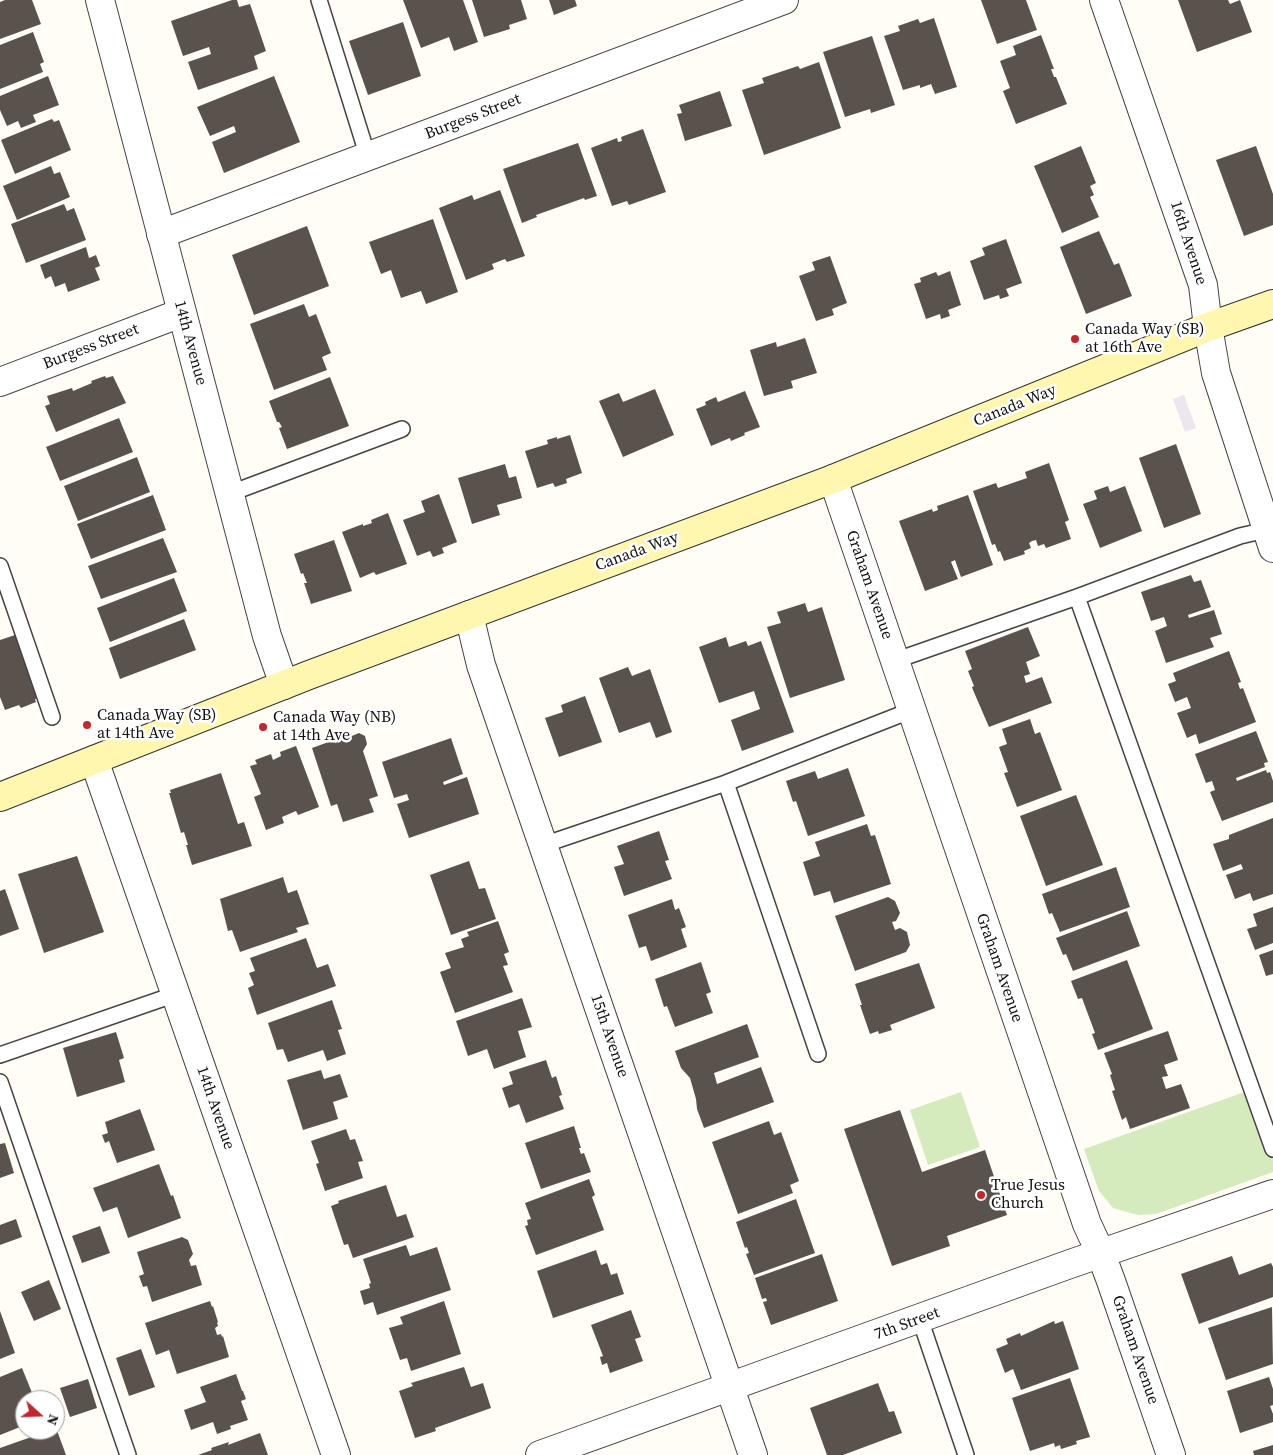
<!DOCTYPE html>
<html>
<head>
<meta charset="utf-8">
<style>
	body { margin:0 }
	#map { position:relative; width:1273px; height:1455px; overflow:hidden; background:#fffdf5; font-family:"Source Serif 4",serif }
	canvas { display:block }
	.north { position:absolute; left:15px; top:1390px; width:50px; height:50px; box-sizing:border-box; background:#fff; border:1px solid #a0a0a0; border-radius:50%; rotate:110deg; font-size:14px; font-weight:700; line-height:20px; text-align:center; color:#111 }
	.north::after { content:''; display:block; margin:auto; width:18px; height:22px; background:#c4262e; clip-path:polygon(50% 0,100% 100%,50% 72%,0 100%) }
</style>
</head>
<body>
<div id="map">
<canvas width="1273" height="1455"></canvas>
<div class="north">N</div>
</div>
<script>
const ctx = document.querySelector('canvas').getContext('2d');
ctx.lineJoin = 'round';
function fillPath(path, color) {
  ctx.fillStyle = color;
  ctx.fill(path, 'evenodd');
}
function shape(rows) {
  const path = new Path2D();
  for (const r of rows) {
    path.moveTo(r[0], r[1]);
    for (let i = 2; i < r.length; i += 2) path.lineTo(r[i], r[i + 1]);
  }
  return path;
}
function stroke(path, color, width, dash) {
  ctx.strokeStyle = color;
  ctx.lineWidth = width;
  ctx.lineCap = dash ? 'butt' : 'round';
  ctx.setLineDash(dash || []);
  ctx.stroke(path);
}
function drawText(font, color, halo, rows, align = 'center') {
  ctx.font = font + ' "Source Serif 4",serif';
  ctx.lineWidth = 5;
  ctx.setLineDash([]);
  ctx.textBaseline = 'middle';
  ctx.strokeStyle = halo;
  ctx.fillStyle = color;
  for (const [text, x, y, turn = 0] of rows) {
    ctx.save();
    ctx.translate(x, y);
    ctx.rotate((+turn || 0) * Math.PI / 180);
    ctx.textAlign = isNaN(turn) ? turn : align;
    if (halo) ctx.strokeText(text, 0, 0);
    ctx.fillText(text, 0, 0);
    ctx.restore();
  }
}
fillPath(shape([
	[1184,395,1196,428,1185,432,1173,399]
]), '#eee6ef');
fillPath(shape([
	[1253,1089,1273,1149,1273,1172,1156,1214,1138,1215,1113,1208,1099,1191,1084,1149],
	[961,1092,980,1147,928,1165,910,1110]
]), '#d5ebbd');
fillPath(shape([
	[5,0,32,0,41,24,0,39,0,2],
	[232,0,237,0,239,7,250,4,266,51,254,56,258,69,198,90,188,62,211,54,209,47,183,56,171,21],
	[403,0,463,0,478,42,454,51,449,37,421,48],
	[472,0,521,0,527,19,509,25,510,29,484,37],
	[549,0,575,0,577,6,554,15],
	[981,0,1026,0,1037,30,997,44],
	[1178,0,1228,0,1230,4,1240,0,1252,32,1197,52],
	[934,18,957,87,935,94,931,84,920,88,920,85,903,90,884,36,900,31,898,26,918,19,920,23],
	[403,22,421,76,368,95,349,41],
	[33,32,44,62,40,64,43,72,0,89,0,45],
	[1041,35,1054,69,1051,69,1054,77,1056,77,1067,104,1016,124,1003,91,1010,88,1000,61,1016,55,1013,46],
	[872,36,895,105,871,113,870,109,845,117,823,52],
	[819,62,841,128,764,155,742,90,764,83,762,78,798,66,800,69],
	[48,76,59,105,33,115,36,122,21,128,18,121,7,126,0,110,0,96],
	[274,76,300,142,224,173,212,142,236,132,234,126,210,136,197,107],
	[720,91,732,126,685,141,677,114,682,113,679,105],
	[52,119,54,122,59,120,71,150,15,174,1,140],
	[643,129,666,192,629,205,627,201,612,206,591,148,617,138,618,142,622,141,621,137],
	[578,143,597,196,585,200,584,198,536,215,537,217,522,223,503,169],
	[1081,146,1096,183,1090,186,1094,195,1090,197,1099,217,1062,233,1034,166],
	[1256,146,1273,194,1273,225,1244,236,1216,160],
	[51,166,54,174,60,172,70,197,17,220,3,186],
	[500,190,525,256,507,262,505,259,492,264,494,269,466,280,439,208,472,195,474,200],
	[64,204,67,211,74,208,86,240,26,263,11,224],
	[433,219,458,292,426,304,421,291,401,298,391,270,381,274,369,242],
	[307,226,329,286,254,315,232,255],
	[1099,231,1114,265,1119,263,1132,296,1086,314,1060,247],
	[1006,239,1022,283,1006,289,1009,296,1000,299,999,295,984,300,970,261,985,255,982,248],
	[86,247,89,258,96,255,100,266,95,268,100,280,68,292,65,283,55,287,51,276,45,279,40,265],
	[830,256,847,303,832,309,834,315,816,321,799,276,815,270,812,262],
	[950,271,961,305,948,310,950,316,941,319,940,314,926,319,914,284,921,282,920,278,936,272,938,276],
	[304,304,309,317,316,314,331,353,322,357,327,370,274,390,250,324],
	[805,338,817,373,791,381,793,388,764,396,750,350,776,342,777,347],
	[105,376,106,378,113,376,126,403,56,432,45,406,50,404,47,396,72,388,73,391,92,383,91,381],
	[330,377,349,426,287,449,279,428,282,427,279,422,277,422,269,401],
	[655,389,674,435,623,457,599,401,619,393,623,402],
	[745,391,760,427,744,433,745,435,731,441,730,438,711,446,696,409,706,405,705,402,716,397,718,402],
	[119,418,133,452,60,481,46,447],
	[570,435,582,473,566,479,567,483,555,487,553,483,537,488,525,451,548,444,547,440,557,437,557,439],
	[1176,444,1201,514,1164,528,1139,458],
	[137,457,150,492,78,521,64,486],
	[1049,463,1069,520,1065,522,1071,539,1046,548,1044,544,1038,546,1036,540,1032,541,1029,543,1031,548,1024,551,1025,554,1004,561,1000,551,998,552,995,544,992,545,973,491,996,483,998,488,1027,478,1025,472],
	[505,464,509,478,516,476,522,498,497,505,500,515,472,524,458,478],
	[1108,486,1110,492,1125,486,1142,531,1100,548,1083,504,1097,499,1094,491],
	[439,494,457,542,442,548,444,553,433,557,430,551,417,556,403,520,425,512,421,501],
	[153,495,166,530,91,559,77,524],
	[968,495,993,565,961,577,955,560,951,562,958,579,925,591,899,521,932,509,933,512,938,510,937,506],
	[388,513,407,564,376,575,374,572,360,578,342,532,363,524,363,526,372,523,371,520],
	[163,538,177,572,101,599,88,566],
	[334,540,352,591,311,604,304,583,307,583,303,573,301,574,294,554],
	[1191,575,1194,582,1201,580,1211,607,1188,615,1189,618,1214,610,1222,634,1210,638,1214,647,1166,663,1155,631,1167,626,1164,617,1151,621,1141,592],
	[174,578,187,611,110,642,97,608],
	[805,603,808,612,822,607,845,680,790,698,767,627,781,623,777,612],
	[184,619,196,650,120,679,109,648],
	[1028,627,1040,656,1026,662,1030,674,1024,676,1026,683,1042,677,1052,703,989,727,973,690,972,687,974,686,968,671,972,669,965,651],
	[15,635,38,698,35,699,36,702,21,708,19,705,5,710,0,697,0,640],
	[726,637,729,647,746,641,748,646,761,641,794,732,742,751,731,720,760,709,754,691,719,703,699,647],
	[1229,651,1241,682,1238,683,1240,689,1243,688,1256,722,1199,744,1196,734,1187,738,1177,713,1191,708,1187,697,1175,702,1168,684,1176,681,1173,673],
	[628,667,632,676,650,669,672,732,656,738,650,722,619,733,599,678],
	[585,696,602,742,559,757,545,718,563,712,561,705],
	[1030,719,1035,734,1040,732,1062,790,1017,807,1004,773,1008,772,999,747,1007,744,1002,729],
	[1256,731,1268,762,1264,763,1265,767,1236,778,1237,781,1266,770,1267,773,1270,772,1273,781,1273,802,1222,821,1210,792,1215,790,1212,781,1206,783,1195,754],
	[359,733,365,736,367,744,363,751,378,796,369,799,374,812,343,822,337,804,331,806,312,748,334,740,335,743],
	[451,738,463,774,443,782,444,785,467,777,479,814,409,838,397,804,409,800,407,794,394,798,382,762],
	[296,746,319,807,298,815,296,811,282,817,284,823,266,830,254,797,261,794,250,766,257,764,255,760,271,754,273,760,281,756,280,752],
	[848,768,865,816,808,836,796,801,793,802,786,781,815,771,818,779],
	[221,773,238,824,244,822,252,846,192,865,186,845,188,845,184,832,181,833,169,793,171,793,170,790],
	[1076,795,1103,865,1046,886,1020,816],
	[1273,818,1273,894,1253,901,1250,893,1235,899,1226,875,1243,869,1241,864,1223,871,1213,844,1229,839,1229,835],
	[867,824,871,836,875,835,891,884,834,903,830,891,814,896,803,862,820,856,815,842],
	[659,831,669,860,665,861,672,879,624,896,614,867,624,864,617,846],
	[77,856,104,932,44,953,18,874],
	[469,861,479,889,485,888,496,919,451,935,430,875],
	[1116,867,1130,907,1060,932,1052,913,1049,914,1042,894],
	[283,877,288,893,297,890,309,924,296,928,298,932,240,952,232,930,228,931,220,899],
	[5,889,19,929,0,936,0,891],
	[888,897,895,901,900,913,896,921,892,922,895,930,900,928,907,932,910,945,906,952,855,971,835,916],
	[672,899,675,910,679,908,686,927,681,929,687,947,651,961,646,946,639,948,628,915],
	[1273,907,1273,943,1255,950,1247,929,1257,926,1253,914],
	[1127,911,1140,946,1073,971,1066,954,1063,955,1056,938],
	[498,921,509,952,504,954,508,965,503,966,513,992,455,1013,440,972,451,968,445,953,464,947,461,939,469,936,467,932],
	[306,938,317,968,328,964,336,986,257,1015,248,988,254,985,249,973,255,971,250,958],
	[1273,950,1273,974,1266,976,1259,955],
	[1127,960,1153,1029,1098,1050,1092,1034,1095,1033,1082,998,1078,999,1071,981],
	[701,962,711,992,706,994,713,1013,675,1027,667,1006,664,1007,655,979],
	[919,963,935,1008,890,1025,892,1030,879,1034,878,1031,870,1034,860,1005,862,1005,855,984],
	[522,998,532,1027,518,1031,526,1057,494,1069,487,1049,468,1056,456,1021],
	[332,1000,342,1029,338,1030,346,1054,327,1061,323,1050,288,1062,283,1049,277,1050,268,1023],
	[747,1024,759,1057,714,1073,717,1084,761,1067,774,1102,704,1128,697,1109,696,1099,690,1078,681,1068,675,1051],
	[1168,1031,1178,1060,1164,1065,1168,1076,1162,1077,1166,1089,1181,1084,1190,1108,1130,1129,1126,1117,1122,1120,1112,1091,1115,1090,1110,1075,1112,1074,1104,1053],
	[116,1032,124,1058,119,1060,125,1082,77,1097,63,1048],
	[546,1060,552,1078,556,1076,562,1095,559,1096,564,1109,526,1123,519,1104,509,1108,502,1088,513,1084,509,1072],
	[321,1070,324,1079,340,1074,348,1097,333,1102,338,1119,303,1130,287,1080],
	[140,1109,155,1150,117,1163,109,1141,105,1143,102,1135,108,1133,105,1122],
	[900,1110,922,1172,985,1150,1007,1215,947,1236,950,1246,892,1266,844,1129],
	[769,1121,774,1135,781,1132,799,1181,790,1185,793,1193,738,1214,712,1142],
	[574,1126,581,1148,579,1148,581,1154,584,1153,591,1172,541,1189,525,1143],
	[346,1129,350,1140,355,1139,363,1161,358,1162,363,1178,325,1191,316,1164,319,1163,311,1141],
	[5,1143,14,1173,0,1178,0,1144],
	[159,1164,171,1196,173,1195,181,1218,128,1238,117,1207,103,1212,93,1188],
	[589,1179,595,1195,592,1197,604,1230,536,1255,525,1226,528,1225,527,1220,531,1219,525,1203],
	[386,1185,397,1217,406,1214,414,1237,353,1258,348,1244,344,1245,331,1206,339,1203,338,1201],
	[796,1199,815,1253,754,1275,746,1254,749,1253,747,1247,745,1248,736,1222],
	[16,1219,22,1237,0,1245,0,1225],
	[100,1226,110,1253,82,1263,72,1236],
	[182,1237,188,1240,193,1254,189,1260,191,1266,196,1265,202,1285,152,1302,147,1286,143,1287,139,1276,144,1274,137,1252],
	[406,1245,410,1256,437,1247,451,1290,377,1315,373,1302,364,1305,360,1291,370,1288,369,1284,371,1283,363,1259],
	[596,1250,601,1265,607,1263,611,1275,617,1273,624,1294,553,1318,537,1271],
	[822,1254,838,1301,771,1325,763,1302,767,1301,766,1298,762,1299,755,1278],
	[1232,1256,1239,1275,1271,1263,1273,1267,1273,1297,1199,1324,1181,1274],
	[49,1280,61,1309,34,1321,21,1292],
	[210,1301,212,1307,213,1306,218,1322,217,1323,218,1326,215,1328,217,1335,221,1334,222,1337,223,1336,229,1357,177,1374,169,1350,156,1355,145,1323],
	[444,1301,461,1354,411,1371,407,1358,400,1360,389,1328,403,1324,400,1317],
	[1272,1307,1273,1364,1226,1380,1208,1328],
	[631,1310,641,1337,635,1339,643,1361,610,1373,607,1363,602,1365,600,1357,603,1356,591,1325],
	[0,1311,15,1353,0,1359],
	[1054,1321,1055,1324,1063,1321,1079,1369,1021,1390,1013,1369,1005,1373,996,1349,1008,1344,1006,1339,1020,1333,1021,1336],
	[141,1349,155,1387,129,1396,116,1358],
	[464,1367,471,1387,483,1383,491,1408,435,1428,436,1431,415,1438,399,1391,413,1386,411,1383],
	[22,1368,35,1400,25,1400,25,1425,0,1435,0,1377],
	[236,1374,242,1391,243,1391,246,1399,241,1401,248,1420,230,1426,231,1429,217,1434,213,1422,191,1430,184,1410,206,1402,200,1387],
	[1269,1377,1273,1389,1273,1405,1270,1406,1273,1414,1273,1422,1240,1433,1227,1391],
	[1070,1378,1090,1437,1076,1441,1077,1444,1061,1449,1060,1445,1055,1447,1054,1443,1030,1451,1012,1398],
	[88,1379,97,1408,70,1417,60,1388],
	[878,1383,889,1412,894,1411,902,1433,843,1455,827,1455,810,1408],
	[55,1425,66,1455,0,1455,0,1448,51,1430,55,1430],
	[260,1433,268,1455,198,1455,212,1450,211,1448,229,1442,228,1445],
	[1273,1445,1273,1455,1254,1455,1253,1451]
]), '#5a524d');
const service = shape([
	[319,0,368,157],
	[231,493,402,429],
	[0,566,52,717],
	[1077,597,1273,1149],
	[894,661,1077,597,1240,536,1266,530],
	[543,845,726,783],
	[818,1054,726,783,912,710],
	[0,1055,176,994],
	[0,1082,128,1455],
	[920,1319,966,1455]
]);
const minor = shape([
	[1104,0,1203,285,1208,327,1216,373,1273,548],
	[161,234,784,0],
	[0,382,181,313],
	[833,479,1087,1224,1101,1254,1111,1281,1171,1455],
	[469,615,481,665,753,1455],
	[94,760,336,1455],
	[540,1455,1070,1264,1273,1194]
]);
const tertiary = shape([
	[100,0,267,636,284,685]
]);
const secondary = shape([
	[0,797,309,675,833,479,1208,327,1273,304]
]);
stroke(service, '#444', 18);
stroke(minor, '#444', 30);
stroke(tertiary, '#444', 30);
stroke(secondary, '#333', 30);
stroke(service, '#fff', 15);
stroke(minor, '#fff', 28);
stroke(tertiary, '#fff', 28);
stroke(secondary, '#fff6b0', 28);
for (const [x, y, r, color] of [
	[1075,339,5,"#c4262e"],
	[87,725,5,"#c4262e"],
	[263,727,5,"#c4262e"],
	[981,1195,5,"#c4262e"]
]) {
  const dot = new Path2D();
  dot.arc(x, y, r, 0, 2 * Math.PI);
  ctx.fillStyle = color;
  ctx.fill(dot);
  stroke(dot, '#fff', 2);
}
drawText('16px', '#111', '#fff', [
	["Burgess Street",473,117,-21],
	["16th Avenue",1188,243,72],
	["14th Avenue",190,343,75],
	["Burgess Street",91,347,-21],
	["Canada Way",1015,406,-22],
	["Canada Way",637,552,-20],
	["Graham Avenue",869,585,71],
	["Graham Avenue",999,968,71],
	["15th Avenue",609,1036,71],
	["14th Avenue",215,1108,71],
	["7th Street",907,1324,-20],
	["Graham Avenue",1135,1350,71]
]);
drawText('16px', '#111', '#fff', [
	["Canada Way (SB)",1085,330],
	["at 16th Ave",1085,348],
	["Canada Way (SB)",97,716],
	["at 14th Ave",97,734],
	["Canada Way (NB)",273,718],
	["at 14th Ave",273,736],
	["True Jesus",991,1186],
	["Church",991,1204]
], 'left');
</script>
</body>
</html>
